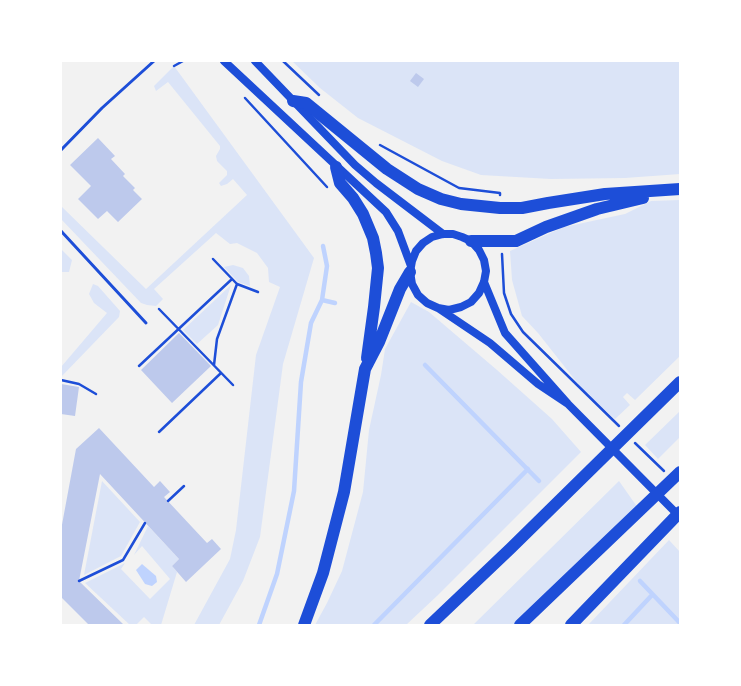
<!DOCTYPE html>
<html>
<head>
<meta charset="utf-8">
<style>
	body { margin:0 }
	#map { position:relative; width:741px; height:686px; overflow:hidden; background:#f2f2f2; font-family:Cabin,sans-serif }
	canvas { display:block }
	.frame { position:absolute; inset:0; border:62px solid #fff; pointer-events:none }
</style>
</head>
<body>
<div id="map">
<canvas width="741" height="686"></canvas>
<div class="frame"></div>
</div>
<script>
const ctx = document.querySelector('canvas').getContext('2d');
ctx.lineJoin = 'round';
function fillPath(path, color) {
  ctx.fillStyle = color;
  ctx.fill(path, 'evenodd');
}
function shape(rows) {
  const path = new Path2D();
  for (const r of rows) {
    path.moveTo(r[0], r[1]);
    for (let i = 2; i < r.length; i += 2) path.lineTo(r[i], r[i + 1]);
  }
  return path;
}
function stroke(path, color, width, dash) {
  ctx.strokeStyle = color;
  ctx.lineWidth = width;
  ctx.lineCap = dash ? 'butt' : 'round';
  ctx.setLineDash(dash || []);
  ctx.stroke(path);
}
fillPath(shape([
	[292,61,680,61,680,174,625,178,551,179,481,175,442,161,358,118,320,88],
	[174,66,314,258,283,364,260,537,243,581,219,625,194,625,230,559,236,530,256,355,280,287,269,282,268,268,257,253,237,243,230,244,216,233,154,289,163,299,156,306,147,305,141,303,61,219,61,206,146,289,247,195,233,179,227,184,221,186,219,183,227,175,227,171,217,161,216,156,220,149,220,146,168,82,156,91,154,86],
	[680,200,680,356,635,400,627,393,623,397,630,405,615,419,583,390,538,333,522,316,512,280,510,251,564,227,625,214,651,201],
	[61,249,72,260,69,272,61,272],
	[233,265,243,268,249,276,250,286,238,282,224,267],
	[93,284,98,286,120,311,119,317,61,377,61,367,107,313,94,303,89,294],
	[231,285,218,325,197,344,183,330],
	[411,302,429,312,497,370,552,419,581,452,438,595,406,625,315,625,327,603,342,571,363,492,369,430,381,375,385,349],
	[680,411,680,437,658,459,645,445],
	[102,481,140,522,121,556,84,575],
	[619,481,638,508,518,625,473,625],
	[148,526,179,559,172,566,177,572,161,625,152,625,144,617,136,625,130,625,85,583,125,563,121,569,150,599,170,579,142,546,134,555],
	[669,540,680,552,680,625,588,625]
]), '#dbe4f7');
fillPath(shape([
	[142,564,156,576,157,582,152,586,145,584,136,570]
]), '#bfd3fe');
stroke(shape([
	[322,300,335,303],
	[425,365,539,481],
	[640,581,680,623],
	[259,625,277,574,294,491,301,382,311,323,322,300,327,266,323,246],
	[374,625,528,469],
	[624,625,652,595]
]), '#bfd3fe', 4.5);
fillPath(shape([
	[416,73,424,79,418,87,410,81],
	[98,138,115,156,111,159,125,174,123,176,135,188,133,190,142,199,118,222,107,211,98,219,78,199,91,186,70,165],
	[179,333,211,366,172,403,141,370],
	[61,384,79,387,75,416,61,414],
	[99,428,154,487,160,481,170,492,164,497,207,543,212,539,221,549,186,582,172,566,179,559,100,474,79,581,124,625,89,625,61,597,61,530,76,449]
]), '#bdc9ec');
stroke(shape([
	[283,61,319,95],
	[174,66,183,61],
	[245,98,327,187],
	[380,145,459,188,500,193,500,195],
	[502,254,504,293,511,314,523,332,619,426],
	[213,259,237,284,258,292],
	[159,309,233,385],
	[214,365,217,339,237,284],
	[139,366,232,279],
	[61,380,79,384,96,394],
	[159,432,221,373],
	[635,443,664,471],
	[168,501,184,486],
	[79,581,123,560,145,523]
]), '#1d4ed8', 2.5);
stroke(shape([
	[61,150,102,108,154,61],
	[61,231,146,323]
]), '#1d4ed8', 3);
stroke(shape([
	[224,61,386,212,398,231,411,266],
	[255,61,355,165,376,183,443,234],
	[484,282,505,333,568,404,680,517],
	[438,308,449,310,461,307,471,302,479,293,484,282,486,271,484,260,479,250,471,241,462,237,453,234,443,234,432,237,423,243,416,251,412,261,410,272,412,284,418,295,427,303,438,308,490,343,538,384,568,404]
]), '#1d4ed8', 8);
stroke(shape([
	[293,101,306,103,387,169,418,189,441,199,461,204,500,208,522,208,548,203,605,194,680,189],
	[336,167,340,183,353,198,363,214,373,238,376,253,378,268,374,307,367,358],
	[471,241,516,241,546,227,597,209,643,198],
	[304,625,323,573,344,492,365,369,379,342,400,289,410,272],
	[430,625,511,548,680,382],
	[520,625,680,472],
	[571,625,680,512]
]), '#1d4ed8', 12);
</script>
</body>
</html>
